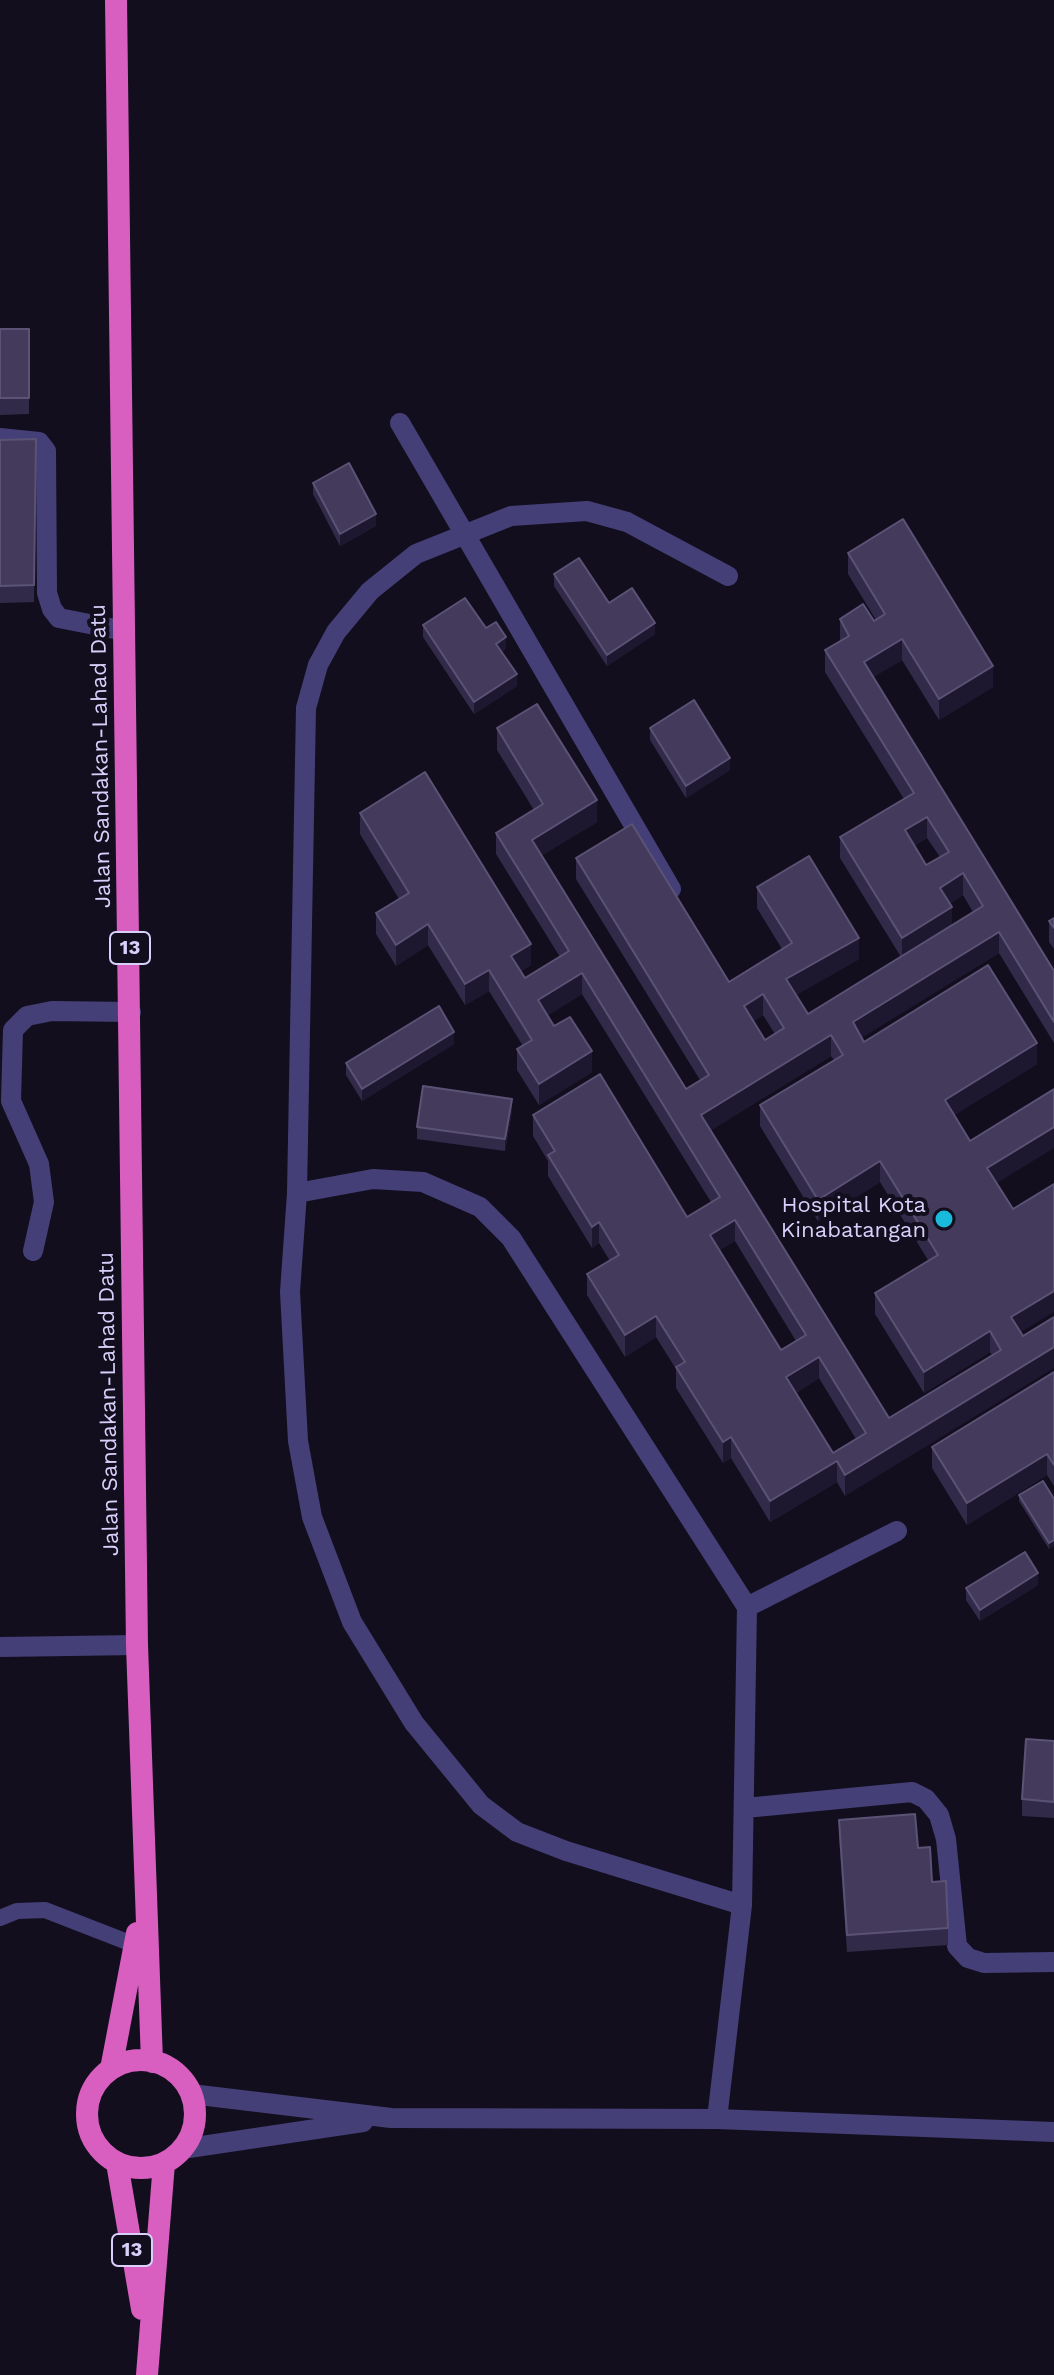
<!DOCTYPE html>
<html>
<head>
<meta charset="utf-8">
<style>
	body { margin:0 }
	canvas { display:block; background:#120e1e }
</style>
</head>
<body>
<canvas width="1054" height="2375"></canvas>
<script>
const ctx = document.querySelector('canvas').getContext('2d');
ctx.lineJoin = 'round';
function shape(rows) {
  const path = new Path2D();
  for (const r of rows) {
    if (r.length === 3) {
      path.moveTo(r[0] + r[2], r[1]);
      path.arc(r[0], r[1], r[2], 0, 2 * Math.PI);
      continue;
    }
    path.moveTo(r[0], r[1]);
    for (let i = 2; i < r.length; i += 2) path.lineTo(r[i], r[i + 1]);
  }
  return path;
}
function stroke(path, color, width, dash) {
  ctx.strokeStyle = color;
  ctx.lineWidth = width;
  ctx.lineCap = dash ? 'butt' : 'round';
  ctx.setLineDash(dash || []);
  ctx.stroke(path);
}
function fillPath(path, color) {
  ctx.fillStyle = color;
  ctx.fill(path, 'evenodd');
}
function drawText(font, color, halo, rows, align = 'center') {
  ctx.font = font + ' "Work Sans",sans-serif';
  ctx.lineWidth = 8;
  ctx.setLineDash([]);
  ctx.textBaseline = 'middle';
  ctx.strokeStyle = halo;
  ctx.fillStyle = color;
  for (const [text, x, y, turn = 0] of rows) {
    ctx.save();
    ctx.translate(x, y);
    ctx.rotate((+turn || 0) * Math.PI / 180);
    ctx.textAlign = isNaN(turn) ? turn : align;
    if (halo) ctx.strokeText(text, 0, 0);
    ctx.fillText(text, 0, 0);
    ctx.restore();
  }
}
stroke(shape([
	[0,1918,17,1911,45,1910,135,1945]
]), '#453f77', 16);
stroke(shape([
	[400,423,671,889],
	[0,438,39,442,46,451,47,593,52,609,59,618,125,631],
	[728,576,627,522,587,511,511,516,416,554,370,591,336,632,318,665,306,708,297,1193,290,1292,298,1441,312,1517,352,1622,414,1723,481,1805,517,1832,566,1851,742,1905],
	[297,1193,373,1179,423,1182,480,1207,511,1238,747,1607,742,1905,717,2119],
	[33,1251,44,1202,39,1164,11,1101,13,1030,27,1016,52,1011,131,1012],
	[747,1607,897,1531],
	[0,1647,137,1645],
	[745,1808,912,1792,926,1799,939,1815,946,1839,957,1946,968,1958,984,1963,1054,1962]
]), '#453f77', 20);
stroke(shape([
	[191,2094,391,2118,717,2119,1054,2132],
	[182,2149,363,2122]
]), '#453f77', 20);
stroke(shape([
	[116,0,137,1645,152,2062],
	[141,2114,54],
	[111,2069,137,1933],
	[117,2163,142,2309],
	[147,2375,164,2163]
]), '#d85ec0', 22);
fillPath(shape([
	[0,329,29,329,29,414,0,415],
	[36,439,34,602,0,603,0,440],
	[313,483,376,526,340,546,313,494],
	[848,553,993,687,939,720,902,660,873,677,1054,971,1054,1043,999,953,862,1037,864,1042,1037,1064,954,1115,996,1183,1021,1333,845,1496,837,1482,770,1522,731,1458,723,1463,676,1388,676,1369,656,1337,625,1357,587,1295,587,1274,610,1261,599,1243,592,1248,548,1176,548,1161,533,1136,533,1115,687,1217,711,1202,582,994,548,1015,554,1026,592,1072,539,1105,517,1070,517,1049,523,1046,489,991,465,1005,428,945,396,966,376,934,376,913,399,899,360,834,360,813,531,965,521,971,525,978,560,957,496,854,496,833,534,810,497,750,497,728,597,822,542,855,686,1089,700,1080,576,879,576,858,729,982,782,949,757,908,757,887,859,959,796,995,808,1014,901,957,840,858,840,837,904,799,825,672,825,650,840,641,840,619,874,621,876,620,848,574],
	[927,838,940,857,926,865,914,846],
	[963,895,973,912,952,925,950,903],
	[763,1015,775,1034,765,1040,753,1021],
	[831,1056,834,1060,760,1105,760,1126,818,1221,880,1182,928,1260,875,1293,875,1314,924,1393,990,1352,992,1355,889,1418,711,1130],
	[735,1241,796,1341,781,1350,719,1250],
	[819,1378,856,1439,833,1453,796,1393],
	[554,574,609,603,655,634,607,666,554,586],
	[423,625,486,628,506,648,501,652,517,686,474,714,423,637],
	[650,728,730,770,686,798,650,740],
	[1054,918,1054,949,1049,942,1049,921],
	[454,1044,362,1101,346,1075,346,1063],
	[512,1111,505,1151,417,1139,417,1127],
	[1054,1372,1054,1486,1047,1475,967,1525,932,1468,932,1447],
	[1019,1495,1054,1499,1054,1546,1049,1549,1019,1501],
	[1038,1585,980,1621,966,1600,966,1588],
	[1054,1741,1054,1818,1022,1816,1022,1799],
	[839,1820,918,1848,932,1882,948,1928,948,1945,847,1952,839,1837]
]), '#322a49');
fillPath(shape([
	[376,514,376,526,340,546,340,534],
	[655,623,655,634,607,666,607,655],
	[506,637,506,648,496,655,496,644],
	[902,639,902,660,864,683,864,662],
	[993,666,993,687,939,720,939,699],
	[517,674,517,686,474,714,474,702],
	[730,758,730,770,686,798,686,786],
	[597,800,597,822,532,861,532,840],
	[927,817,927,838,905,851,905,830],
	[963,873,963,895,940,909,940,888],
	[952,907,952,929,902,959,902,938],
	[428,924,428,945,396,966,396,945],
	[999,932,999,953,853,1043,853,1022],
	[859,938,859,959,786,1001,786,979],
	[531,944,531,965,511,977,511,956],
	[489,970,489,991,465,1005,465,984],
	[582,973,582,994,538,1021,538,1000],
	[763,994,763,1015,744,1027,744,1006],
	[454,1032,454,1044,362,1101,362,1089],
	[831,1035,831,1056,701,1136,701,1115],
	[1037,1043,1037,1064,945,1121,945,1100],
	[592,1051,592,1072,539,1105,539,1084],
	[512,1099,512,1111,505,1151,505,1139],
	[1054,1127,1054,1148,987,1189,987,1168],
	[880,1161,880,1182,818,1221,818,1200],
	[735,1220,735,1241,710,1256,710,1235],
	[599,1222,599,1243,592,1248,592,1227],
	[1054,1291,1054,1312,1011,1338,1011,1317],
	[656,1316,656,1337,625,1357,625,1335],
	[990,1331,990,1352,924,1393,924,1372],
	[1054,1347,1054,1368,845,1496,845,1475],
	[819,1357,819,1378,786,1399,786,1377],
	[731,1437,731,1458,723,1463,723,1442],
	[1047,1454,1047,1475,967,1525,967,1503],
	[837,1461,837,1482,770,1522,770,1501],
	[1054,1540,1054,1546,1049,1549,1049,1543],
	[1038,1573,1038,1585,980,1621,980,1610]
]), '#1e1730');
const building = shape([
	[0,329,29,329,29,398,0,398,0,329],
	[36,439,34,585,0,586,0,440,36,439],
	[349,463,376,514,340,534,313,483,349,463],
	[903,519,993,666,939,699,902,639,864,662,1054,971,1054,1022,999,932,853,1022,864,1042,988,965,1037,1043,945,1100,970,1141,1054,1089,1054,1127,987,1168,1013,1209,1054,1184,1054,1291,1011,1317,1023,1336,1054,1317,1054,1347,845,1475,837,1461,770,1501,731,1437,723,1442,676,1367,685,1362,656,1316,625,1335,587,1274,619,1255,599,1222,592,1227,548,1155,555,1151,533,1115,600,1074,687,1217,720,1197,582,973,538,1000,554,1026,570,1017,592,1051,539,1084,517,1049,532,1040,489,970,465,984,428,924,396,945,376,913,409,893,360,813,425,772,531,944,511,956,525,978,569,951,496,833,543,804,497,728,537,704,597,800,532,840,686,1089,709,1075,576,858,632,824,729,982,792,943,757,887,809,856,859,938,786,979,808,1014,983,906,963,873,940,888,952,907,902,938,840,837,914,793,825,650,849,636,840,619,863,604,874,621,885,614,848,553,903,519],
	[927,817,949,852,926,865,905,830,927,817],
	[763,994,784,1028,765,1040,744,1006,763,994],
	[831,1035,843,1055,760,1105,818,1200,880,1161,938,1255,875,1293,924,1372,990,1331,1001,1350,889,1418,701,1115,831,1035],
	[735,1220,806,1335,781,1350,710,1235,735,1220],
	[819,1357,866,1433,833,1453,786,1377,819,1357],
	[579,558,609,603,632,588,655,623,607,655,554,574,579,558],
	[465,598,486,628,496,622,506,637,496,644,517,674,474,702,423,625,465,598],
	[694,700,730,758,686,786,650,728,694,700],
	[1054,918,1054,928,1049,921,1054,918],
	[439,1006,454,1032,362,1089,346,1063,439,1006],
	[423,1086,512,1099,505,1139,417,1127,423,1086],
	[1054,1372,1054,1465,1047,1454,967,1503,932,1447,1054,1372],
	[1043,1481,1054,1499,1054,1540,1049,1543,1019,1495,1043,1481],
	[1025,1552,1038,1573,980,1610,966,1588,1025,1552],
	[1026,1739,1054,1741,1054,1802,1022,1799,1026,1739],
	[915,1814,918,1848,930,1847,932,1882,946,1881,948,1928,847,1935,839,1820,915,1814]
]);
fillPath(building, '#443b5c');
stroke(building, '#5b5375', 2);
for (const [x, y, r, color] of [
	[944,1219,10,"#1abadc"]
]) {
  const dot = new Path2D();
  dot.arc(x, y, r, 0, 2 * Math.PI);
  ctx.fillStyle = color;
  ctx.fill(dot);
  stroke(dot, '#120e1e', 3);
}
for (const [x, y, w] of [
	[130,948,40],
	[132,2250,40]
]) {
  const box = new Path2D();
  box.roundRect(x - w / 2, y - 16, w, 32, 6);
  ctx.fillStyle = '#120e1e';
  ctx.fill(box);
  stroke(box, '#d8d0fa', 2);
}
drawText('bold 20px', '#d8d0fa', null, [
	["13",130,948],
	["13",132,2250]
]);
drawText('22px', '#d8d0fa', '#120e1e', [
	["Jalan Sandakan-Lahad Datu",101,756,-91],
	["Jalan Sandakan-Lahad Datu",109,1404,-91]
]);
drawText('22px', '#d8d0fa', '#120e1e', [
	["Hospital Kota",926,1206],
	["Kinabatangan",926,1231]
], 'right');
</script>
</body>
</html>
